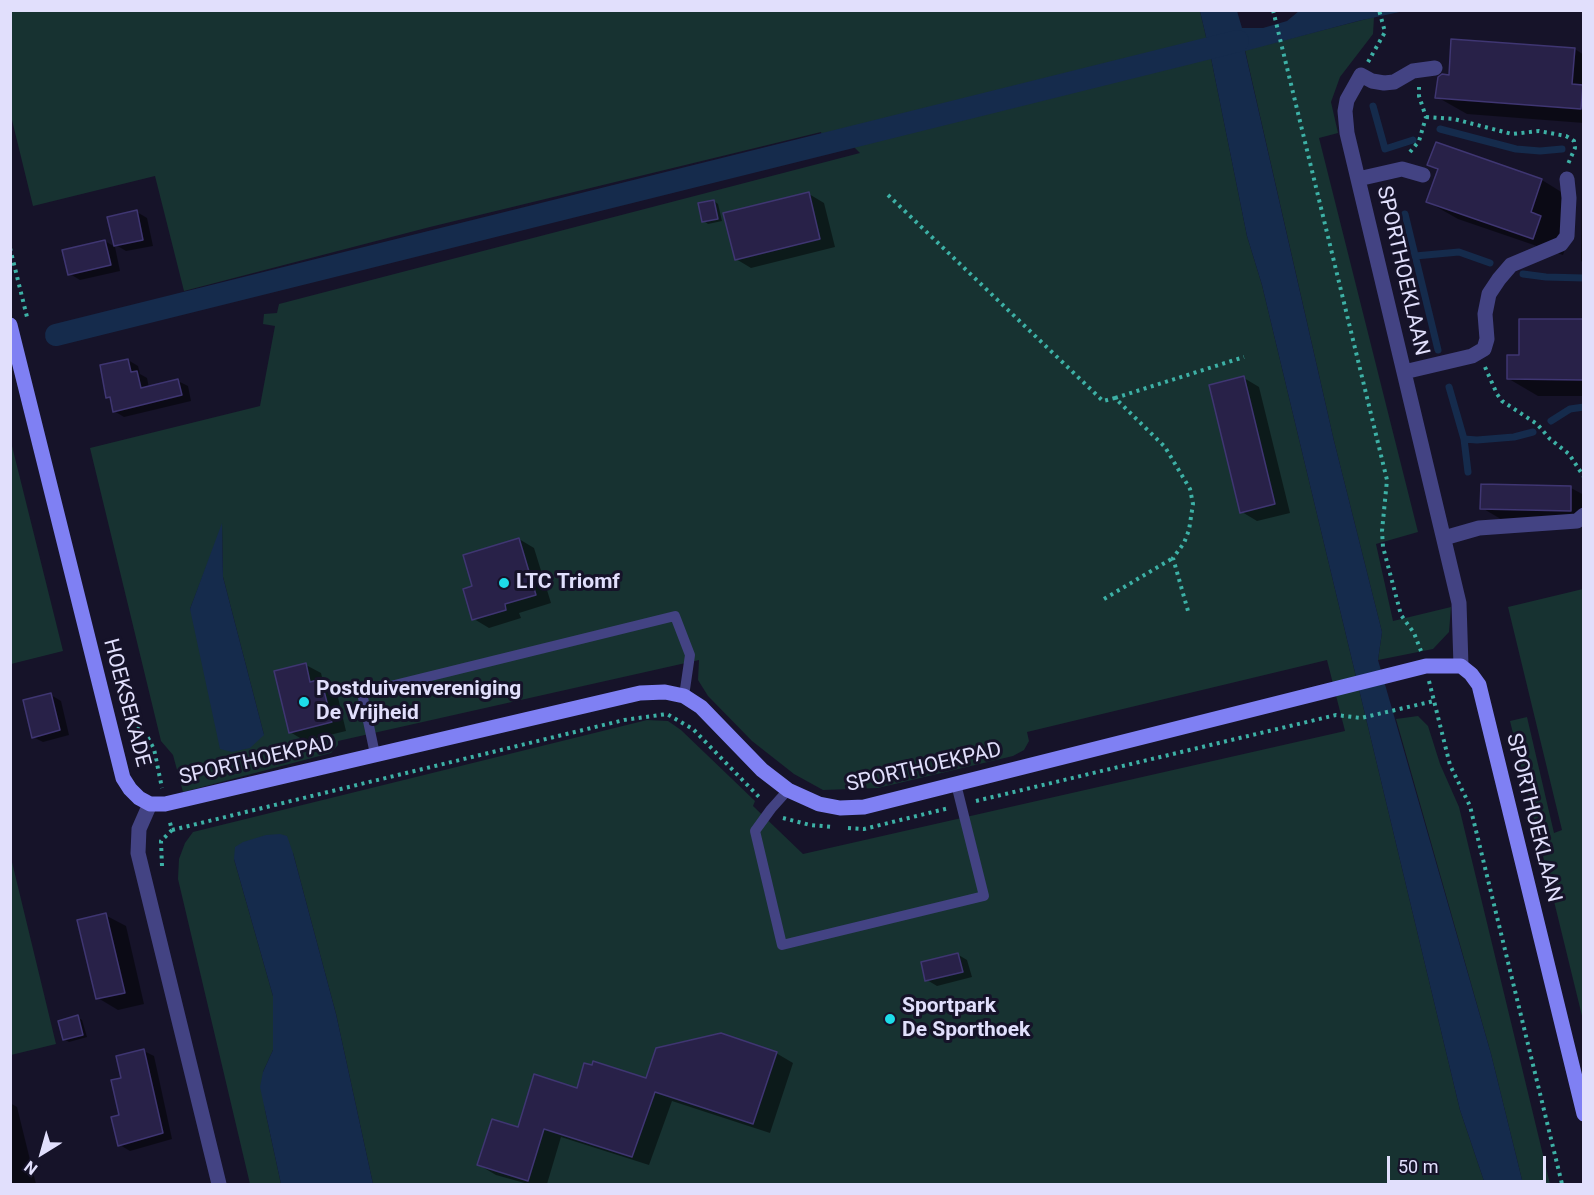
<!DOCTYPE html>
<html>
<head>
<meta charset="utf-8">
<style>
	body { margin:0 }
	#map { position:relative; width:1594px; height:1195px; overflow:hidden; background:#161329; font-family:Roboto,sans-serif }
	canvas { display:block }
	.frame { position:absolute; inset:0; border:12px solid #e1dffc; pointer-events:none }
	.north { position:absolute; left:12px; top:1123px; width:60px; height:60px; -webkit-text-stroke:4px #161329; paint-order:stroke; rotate:217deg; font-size:16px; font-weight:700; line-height:24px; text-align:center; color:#e1dffc }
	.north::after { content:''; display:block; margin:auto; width:21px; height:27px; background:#e1dffc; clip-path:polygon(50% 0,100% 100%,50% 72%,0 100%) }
	.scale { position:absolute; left:1387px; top:1156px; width:159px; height:27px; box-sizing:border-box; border:3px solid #e1dffc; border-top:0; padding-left:8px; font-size:18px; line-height:21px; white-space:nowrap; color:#e1dffc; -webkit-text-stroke:4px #161329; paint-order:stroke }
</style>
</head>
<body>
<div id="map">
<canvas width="1594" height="1195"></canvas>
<div class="frame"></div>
<div class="north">N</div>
<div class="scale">50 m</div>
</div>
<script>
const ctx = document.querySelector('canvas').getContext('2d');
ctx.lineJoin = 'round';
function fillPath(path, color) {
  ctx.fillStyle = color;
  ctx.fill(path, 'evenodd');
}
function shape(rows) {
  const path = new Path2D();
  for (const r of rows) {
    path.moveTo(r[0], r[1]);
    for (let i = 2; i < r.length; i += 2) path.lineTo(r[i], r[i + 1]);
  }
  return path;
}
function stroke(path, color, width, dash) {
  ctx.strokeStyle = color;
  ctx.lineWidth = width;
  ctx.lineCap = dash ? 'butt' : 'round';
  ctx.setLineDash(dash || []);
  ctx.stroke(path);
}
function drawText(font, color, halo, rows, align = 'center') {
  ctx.font = font + ' Roboto,sans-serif';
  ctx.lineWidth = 6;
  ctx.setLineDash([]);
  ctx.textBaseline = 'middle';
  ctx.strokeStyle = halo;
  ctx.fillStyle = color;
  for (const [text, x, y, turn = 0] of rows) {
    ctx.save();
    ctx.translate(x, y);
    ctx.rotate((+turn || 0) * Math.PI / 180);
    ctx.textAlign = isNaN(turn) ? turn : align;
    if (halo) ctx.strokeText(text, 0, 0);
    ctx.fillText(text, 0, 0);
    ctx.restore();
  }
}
fillPath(shape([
	[10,11,1200,11,1211,58,1247,236,1262,285,1460,1110,1485,1184,373,1184,336,1014,293,853,234,859,273,996,273,1050,263,1072,265,1110,281,1184,250,1184,178,879,179,859,185,843,193,832,647,720,668,721,681,730,755,801,753,806,803,854,1345,731,1327,660,1027,732,1029,741,1024,750,1013,756,878,788,823,790,794,774,752,741,708,696,698,680,699,660,338,741,338,745,331,753,183,792,173,755,161,741,90,448,260,406,275,326,263,324,264,314,277,313,279,304,860,153,852,145,826,151,821,132,430,227,184,291,155,176,33,206,11,116],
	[222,526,223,577,264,735,190,609],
	[1374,17,1373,34,1340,77,1331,102,1338,133,1319,138,1418,532,1376,544,1393,621,1451,607,1449,632,1433,649,1378,660,1382,632,1334,441,1245,50],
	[10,438,63,651,11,664,10,664],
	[1583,589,1584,589,1583,1020,1510,721,1527,717,1554,833,1562,830,1508,607],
	[1418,716,1428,726,1440,764,1459,807,1550,1184,1523,1184,1491,1054,1396,719],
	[11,858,56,1044,11,1055,10,1055]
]), '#173231');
fillPath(shape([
	[1200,11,1237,11,1242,28,1263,28,1287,21,1299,11,1404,11,1358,21,1245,51,1334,441,1382,632,1378,660,1491,1054,1523,1184,1485,1184,1460,1110,1262,285,1247,236,1211,58],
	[222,523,223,577,264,735,250,748,232,752,220,749,190,609],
	[280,834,287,836,293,853,336,1014,373,1184,281,1184,260,1087,263,1072,273,1050,273,996,234,859,235,847,243,842,266,835]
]), '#152b4c');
fillPath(shape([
	[1575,49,1584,55,1584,123,1467,114,1437,97,1450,76],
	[1437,144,1542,180,1571,198,1570,234,1563,255,1458,219,1428,202,1439,171,1429,165],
	[1582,179,1584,179,1584,263,1581,261],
	[809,194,824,203,835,247,751,268,736,259],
	[714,201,718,204,722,221,708,224,704,221],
	[137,212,147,218,153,246,126,251,116,245],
	[105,241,115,247,120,271,80,280,70,274],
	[1584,320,1584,396,1538,396,1509,379,1520,356],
	[128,360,138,366,140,374,147,378,149,388,178,381,188,386,191,401,124,417,114,411,112,399,108,397],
	[1244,378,1259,387,1290,513,1257,521,1242,512],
	[1571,488,1584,495,1584,527,1511,525,1482,508],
	[519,539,534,548,551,603,519,613,521,618,489,628,474,619,474,587],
	[306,665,321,673,323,681,336,689,346,731,305,741,290,732],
	[51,695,61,701,69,735,43,742,33,737],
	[105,915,126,926,144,1004,118,1010,98,998],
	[957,954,967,960,972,977,937,986,927,980],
	[77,1017,82,1020,87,1037,69,1042,64,1039],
	[144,1051,154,1056,172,1139,130,1151,120,1145,122,1079],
	[776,1053,793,1063,770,1133,672,1101,649,1165,561,1137,547,1184,528,1184,496,1175,479,1165,519,1129,578,1090,647,1080],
	[10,1103,17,1107,36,1184,10,1184]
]), '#0007');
stroke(shape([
	[1373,106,1385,149,1413,140],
	[1440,129,1516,149,1540,151,1562,149],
	[1405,214,1438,350],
	[1415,256,1459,252,1490,263],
	[1523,274,1546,277,1584,278],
	[1449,387,1464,439,1468,472],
	[1551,421,1570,409,1584,407],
	[1464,439,1477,440,1514,437,1533,432]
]), '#152b4c', 7);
stroke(shape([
	[56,335,1238,41]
]), '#152b4c', 22);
const building = shape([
	[1451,39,1575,48,1572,84,1583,85,1581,109,1435,98,1438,77,1442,74,1449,75,1451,39],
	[1436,142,1542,179,1531,212,1541,216,1533,239,1426,202,1438,169,1427,165,1436,142],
	[809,192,820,239,735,260,723,213,809,192],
	[714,200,718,219,702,222,698,203,714,200],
	[137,210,143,240,114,246,107,217,137,210],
	[105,240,111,265,68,275,62,250,105,240],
	[1519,319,1584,319,1584,380,1507,379,1507,355,1519,355,1519,319],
	[128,359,131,372,137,371,141,388,178,379,182,395,113,412,110,397,106,398,100,365,128,359],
	[1244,376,1275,504,1240,513,1209,385,1244,376],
	[1481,484,1571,486,1571,511,1480,509,1481,484],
	[519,538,536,595,505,604,506,610,472,620,463,589,472,586,463,555,519,538],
	[306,663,310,682,321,679,332,722,289,733,274,671,306,663],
	[51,693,60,730,32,738,23,700,51,693],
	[106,913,125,993,96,999,77,920,106,913],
	[958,953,963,972,925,981,921,962,958,953],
	[78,1015,83,1035,63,1040,58,1021,78,1015],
	[721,1033,777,1052,753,1124,655,1092,632,1157,544,1129,528,1181,477,1165,492,1119,518,1127,534,1074,577,1088,584,1063,592,1065,593,1061,646,1078,656,1048,721,1033],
	[144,1049,163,1133,118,1146,111,1117,119,1115,111,1080,121,1078,116,1056,144,1049]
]);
fillPath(building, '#282148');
stroke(building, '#3f3672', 1.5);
stroke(shape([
	[1273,10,1387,480,1382,531,1383,547,1401,615,1414,633,1421,651],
	[1368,62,1385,32,1379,10],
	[1426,117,1454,119,1512,134,1539,131,1566,136,1574,141,1575,148,1568,164],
	[1410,152,1419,141,1426,117,1419,96,1419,87],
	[888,195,1103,401,1115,398,1165,447,1190,489,1193,504,1189,530,1184,543,1173,558,1188,611],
	[10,248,27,317],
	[1485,367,1497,394,1502,401,1537,424,1550,439,1569,454,1584,477],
	[1115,398,1244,357],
	[1104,599,1173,558],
	[1429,681,1450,765,1470,806,1562,1184],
	[127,716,148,738,154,749,162,788],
	[976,801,1336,715,1361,718,1434,701],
	[783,818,810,825,834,827],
	[848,828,864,829,949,808],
	[172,830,624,720,667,714,693,729,761,799],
	[162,866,161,841,172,830,169,819]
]), '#3db1a6', 4, [3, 4.5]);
stroke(shape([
	[375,754,362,693,675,616,690,655,684,696],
	[788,790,771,809,755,831,782,945,984,896,956,784]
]), '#434383', 10);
stroke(shape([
	[1435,68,1413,71,1394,82,1384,83,1372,81,1361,75,1347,100,1345,111,1347,133,1459,603,1461,666],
	[1358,179,1402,169,1423,175],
	[1404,372,1472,356,1484,349,1487,339,1485,314,1489,294,1499,279,1511,265,1561,244,1567,236,1569,198,1567,179],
	[1444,538,1479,528,1577,521,1584,515],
	[150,804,139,829,138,853,219,1184]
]), '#434383', 15);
stroke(shape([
	[10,325,123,778,130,789,139,798,150,804,165,804,640,693,665,692,684,696,701,707,762,770,788,790,819,804,840,808,864,807,1426,666,1461,666,1471,674,1479,685,1584,1114]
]), '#7f80f3', 15);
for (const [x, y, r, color] of [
	[504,583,6,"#1ddce9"],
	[304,702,6,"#1ddce9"],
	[890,1019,6,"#1ddce9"]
]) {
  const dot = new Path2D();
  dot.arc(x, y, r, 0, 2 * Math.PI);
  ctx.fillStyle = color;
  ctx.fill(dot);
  stroke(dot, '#161329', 2);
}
drawText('21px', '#e1dffc', '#161329', [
	["SPORTHOEKLAAN",1402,271,77],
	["HOEKSEKADE",126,703,75],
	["SPORTHOEKPAD",257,761,-13],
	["SPORTHOEKPAD",924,768,-13],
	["SPORTHOEKLAAN",1533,818,76]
]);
drawText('bold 21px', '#e1dffc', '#161329', [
	["LTC Triomf",516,583],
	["Postduivenvereniging",316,690],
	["De Vrijheid",316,714],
	["Sportpark",902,1007],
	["De Sporthoek",902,1031]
], 'left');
</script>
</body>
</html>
